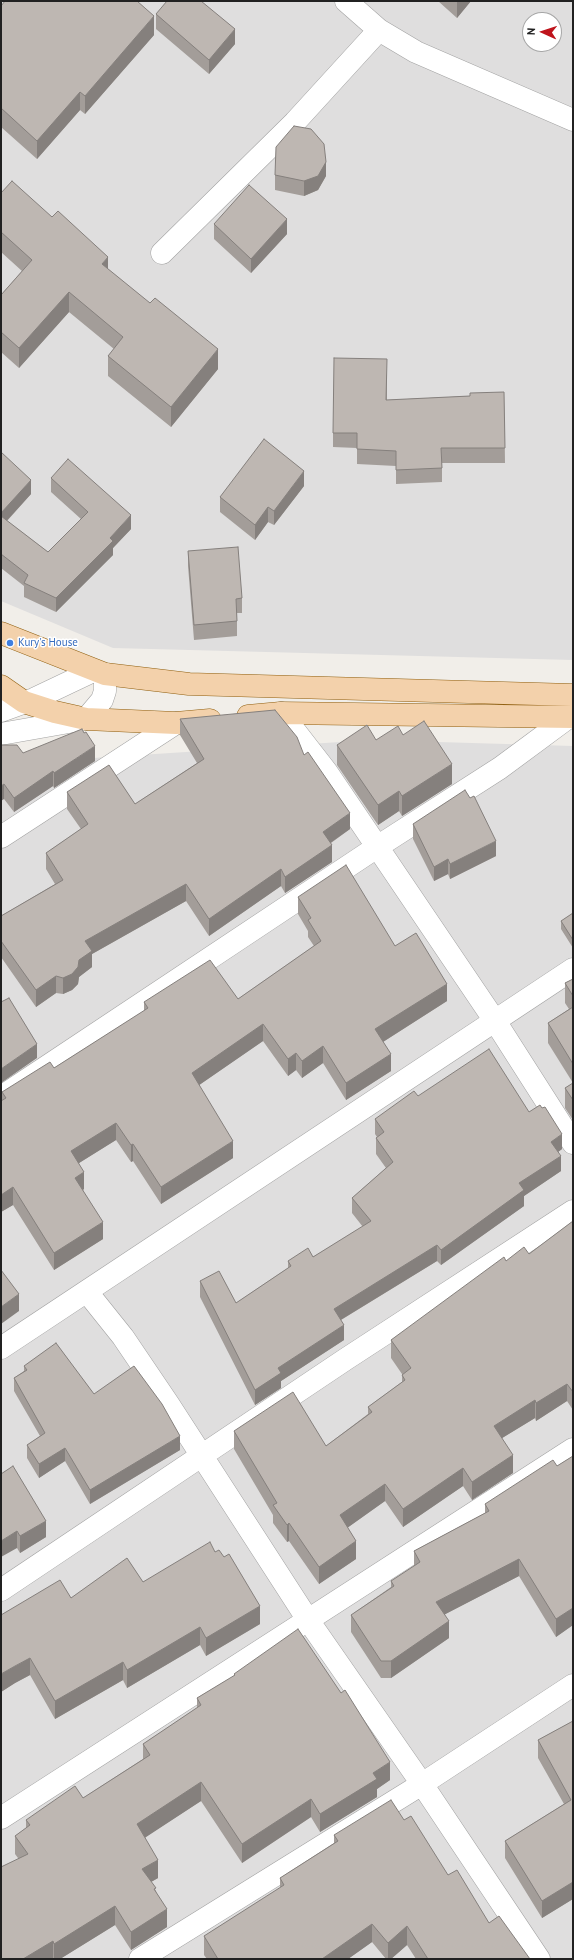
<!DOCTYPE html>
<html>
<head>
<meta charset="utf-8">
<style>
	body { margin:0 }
	#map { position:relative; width:574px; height:1960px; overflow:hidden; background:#f1eee9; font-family:"PT Sans",sans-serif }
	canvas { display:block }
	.frame { position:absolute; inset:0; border:2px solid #212121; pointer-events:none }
	.north { position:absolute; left:522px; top:12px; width:40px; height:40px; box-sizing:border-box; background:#fff; border:1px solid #a6a6a6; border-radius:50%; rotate:273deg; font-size:11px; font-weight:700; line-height:16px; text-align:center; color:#212121 }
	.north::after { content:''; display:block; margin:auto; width:14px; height:18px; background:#bf141c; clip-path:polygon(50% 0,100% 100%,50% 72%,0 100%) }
</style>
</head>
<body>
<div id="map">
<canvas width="574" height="1960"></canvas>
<div class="frame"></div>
<div class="north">N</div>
</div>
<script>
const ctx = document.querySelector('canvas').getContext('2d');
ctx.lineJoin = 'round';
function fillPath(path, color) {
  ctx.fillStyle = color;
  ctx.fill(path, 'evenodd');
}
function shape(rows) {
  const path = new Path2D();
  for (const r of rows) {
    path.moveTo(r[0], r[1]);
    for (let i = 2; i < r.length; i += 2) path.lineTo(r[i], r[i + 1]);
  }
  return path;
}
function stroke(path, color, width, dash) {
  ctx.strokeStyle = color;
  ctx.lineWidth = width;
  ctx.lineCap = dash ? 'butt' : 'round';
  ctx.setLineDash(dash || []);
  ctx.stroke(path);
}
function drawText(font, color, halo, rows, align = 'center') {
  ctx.font = font + ' "PT Sans",sans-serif';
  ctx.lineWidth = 3;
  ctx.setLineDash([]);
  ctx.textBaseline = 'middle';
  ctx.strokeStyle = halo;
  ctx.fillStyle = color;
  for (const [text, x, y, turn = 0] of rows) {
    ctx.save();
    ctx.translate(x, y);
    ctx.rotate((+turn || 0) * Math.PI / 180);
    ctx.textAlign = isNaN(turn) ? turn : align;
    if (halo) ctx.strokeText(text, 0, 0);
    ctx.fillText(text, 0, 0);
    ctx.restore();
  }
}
fillPath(shape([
	[1,1,573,1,573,660,113,648,1,601],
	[530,20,554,20,554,44,530,44],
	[371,740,573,746,573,1959,1,1959,1,764]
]), '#dfdede');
const minor = shape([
	[346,1,379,30,416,52,573,120],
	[162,253,295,122,379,30],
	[281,713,326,771,495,1021,573,1143],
	[1,837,176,723],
	[1,1097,377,847,500,768,569,717],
	[87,1292,123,1337,169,1405,308,1620,422,1784,539,1959],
	[1,1348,573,969],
	[1,1590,346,1359,573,1211],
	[1,1818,573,1449],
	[140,1959,422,1784,573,1685]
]);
const tertiary = shape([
	[1,711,34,699,93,671],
	[1,734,86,719,102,700,105,691,105,674]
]);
const primary = shape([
	[1,633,105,674,189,684,573,695],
	[1,686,24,702,55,712,86,719,176,723,210,720],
	[248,716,281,713,573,717]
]);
stroke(minor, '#a2a2a2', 23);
stroke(tertiary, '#a2a2a2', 23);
stroke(primary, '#905f0f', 23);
stroke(minor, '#fff', 22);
stroke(tertiary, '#fff', 22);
stroke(primary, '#f3d1ab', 22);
fillPath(shape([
	[438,1,471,1,457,18],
	[1,6,154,35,85,114,80,110,37,159,1,127],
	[156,14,235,44,209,74,156,29],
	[275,175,326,176,318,190,304,196,275,190],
	[1,193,108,269,218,369,171,427,108,376,108,356,114,349,69,312,19,368,1,352,1,295,22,271,1,252],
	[214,224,287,234,251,273,214,239],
	[387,374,387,400,470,396,504,392,505,463,442,463,442,482,396,484,396,466,357,464,357,448,333,447,333,433],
	[1,452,31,494,7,521,48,552,81,519,51,492,51,478,131,529,113,548,113,555,56,612,24,597,24,586,1,568],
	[304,486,274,525,268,522,255,540,220,512,220,497],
	[188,551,242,598,242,613,237,613,237,636,194,640,188,566],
	[180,719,304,755,350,829,331,843,332,862,285,893,281,886,209,936,186,901,92,954,92,967,79,977,78,984,72,990,63,994,56,993,36,1007,1,957,1,916,55,884,46,869,46,853,81,829,67,809,67,792,135,804,197,763,180,735],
	[376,740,452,784,402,816,399,811,378,825,337,765,337,745],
	[1,745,23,753,95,761,54,788,53,786,14,812,4,799],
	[413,824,496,856,450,879,448,874,434,881,413,839],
	[298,897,395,946,447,1001,383,1042,391,1071,346,1100,323,1063,302,1078,296,1070,288,1076,263,1041,199,1085,233,1158,161,1204,133,1161,131,1162,116,1140,79,1163,84,1189,83,1190,103,1239,54,1270,13,1205,1,1212,1,1101,2,1100,2,1092,54,1068,144,1011,144,1002,238,999,314,946,308,937,308,931,298,914],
	[573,913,573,948,561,929,561,921],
	[573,979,573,1120,565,1108,565,1088,573,1083,548,1043,548,1023,569,1009,565,1003,565,983],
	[418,1096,529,1112,562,1149,558,1152,561,1171,524,1196,524,1206,441,1265,437,1261,341,1320,344,1340,281,1381,281,1388,255,1405,200,1297,200,1281,236,1303,288,1268,288,1261,313,1257,363,1227,352,1213,352,1198,386,1168,376,1154,376,1138,377,1137,375,1134,375,1119],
	[573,1221,573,1410,567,1401,536,1421,535,1418,502,1438,513,1473,472,1500,463,1486,403,1527,385,1501,347,1528,356,1559,319,1584,289,1541,287,1542,273,1523,273,1515,234,1449,234,1431,326,1446,368,1414,368,1407,402,1382,402,1374,391,1358,391,1340,506,1261,529,1254],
	[24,1366,94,1394,180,1450,90,1504,65,1461,39,1478,27,1458,27,1445,40,1436,14,1391,14,1378,24,1371],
	[573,1456,573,1625,556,1637,519,1576,445,1614,449,1638,391,1678,381,1678,351,1632,351,1615,391,1587,391,1581,414,1566,414,1551,485,1513,485,1504,557,1466],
	[1,1474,46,1537,20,1553,17,1548],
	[215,1552,260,1624,206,1656,200,1645,127,1688,123,1680,55,1719,30,1675,15,1683,1,1692,71,1598,143,1582],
	[234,1674,390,1780,377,1789,377,1797,320,1832,311,1817,242,1863,201,1801,145,1837,158,1878,151,1882,156,1891,167,1927,131,1950,115,1925,60,1959,1,1959,18,1858,15,1854,15,1836,26,1828,26,1820,83,1798,143,1759,143,1744,197,1708,197,1698,234,1676],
	[573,1721,573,1899,542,1918,505,1858,505,1841,564,1804,538,1758,538,1740],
	[404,1820,448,1875,489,1923,530,1959,416,1959,407,1945,391,1959,386,1959,372,1942,348,1959,207,1959,204,1955,204,1936,280,1888,280,1878,334,1843,334,1835]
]), '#a39d99');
fillPath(shape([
	[457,1,471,1,457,18],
	[154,16,154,35,85,114,85,96],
	[235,29,235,44,209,74,209,60],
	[80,92,80,110,37,159,37,141],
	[326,162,326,176,318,190,304,196,304,181],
	[287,219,287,234,251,273,251,259],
	[108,257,108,277,102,264],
	[69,292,69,312,19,368,19,348],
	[218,349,218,369,171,427,171,407],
	[304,471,304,486,274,525,274,511],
	[31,480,31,494,1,527,1,513],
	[268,507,268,522,255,540,255,525],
	[131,515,131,529,113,548,113,555,56,612,56,598],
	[95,746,95,761,54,788,54,773],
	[452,764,452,784,402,816,402,796],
	[53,771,53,786,14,812,14,798],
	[4,784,4,799,1,801,1,786],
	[399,791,399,811,378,825,378,805],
	[350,813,350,829,323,848,323,832],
	[496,841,496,856,450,879,450,864],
	[332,845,332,862,285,893,285,877],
	[448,859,448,874,434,881,434,867],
	[281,869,281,886,209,936,209,919],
	[186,884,186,901,92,954,92,967,79,977,78,984,72,990,63,994,63,978,79,960,85,941],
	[56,976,56,993,36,1007,36,990],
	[447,984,447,1001,375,1047,375,1029],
	[263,1024,263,1041,192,1090,192,1073],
	[37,1044,37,1058,1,1083,1,1069],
	[323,1046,323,1063,302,1078,302,1061],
	[296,1053,296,1070,288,1076,288,1059],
	[391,1054,391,1071,346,1100,346,1083],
	[116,1123,116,1140,71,1168,71,1151],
	[562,1134,562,1149,551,1157,551,1142],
	[233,1141,233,1158,161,1204,161,1187],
	[133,1144,133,1161,131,1162,131,1145],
	[561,1156,561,1171,524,1196,524,1206,441,1265,441,1250,519,1183],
	[84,1172,84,1189,75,1195,75,1178],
	[13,1187,13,1205,1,1212,1,1195],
	[103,1222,103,1239,54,1270,54,1253],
	[437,1245,437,1261,334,1324,334,1309],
	[19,1294,19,1311,1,1324,1,1307],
	[344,1325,344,1340,281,1381,281,1388,255,1405,255,1390,278,1368],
	[567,1384,567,1401,536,1421,536,1403],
	[535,1400,535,1418,494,1443,494,1426],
	[180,1436,180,1450,90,1504,90,1490],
	[65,1448,65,1461,39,1478,39,1464],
	[513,1455,513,1473,472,1500,472,1482],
	[463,1468,463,1486,403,1527,403,1509],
	[385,1484,385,1501,340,1533,340,1515],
	[46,1521,46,1537,20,1553,20,1536],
	[289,1523,289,1541,287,1542,287,1525],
	[17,1531,17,1548,1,1557,1,1541],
	[356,1541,356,1559,319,1584,319,1567],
	[519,1559,519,1576,436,1619,436,1602],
	[260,1606,260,1624,206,1656,206,1638],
	[573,1608,573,1625,556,1637,556,1619],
	[449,1621,449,1638,391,1678,391,1661],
	[200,1627,200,1645,127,1688,127,1670],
	[30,1658,30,1675,15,1683,1,1692,1,1674,15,1666],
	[123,1662,123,1680,55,1719,55,1701],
	[390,1762,390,1780,377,1789,377,1797,320,1832,320,1814,373,1773],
	[201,1782,201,1801,137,1843,137,1824],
	[311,1799,311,1817,242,1863,242,1844],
	[158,1860,158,1878,142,1887,142,1869],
	[573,1882,573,1899,542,1918,542,1901],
	[115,1906,115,1925,60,1959,54,1959,54,1944],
	[167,1909,167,1927,131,1950,131,1932],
	[372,1924,372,1942,348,1959,322,1959],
	[407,1926,407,1945,391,1959,388,1959,388,1943],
	[53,1941,53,1959,23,1959]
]), '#85807d');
const building = shape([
	[5,1,137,1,154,16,85,96,80,92,37,141,1,108,1,6,5,1],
	[167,1,201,1,235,29,209,60,156,14,167,1],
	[294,126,311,129,324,144,326,162,318,176,304,181,275,175,276,147,294,126],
	[12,181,52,217,58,211,108,257,102,264,150,303,155,298,218,349,171,407,108,356,123,337,69,292,19,348,1,332,1,295,32,260,1,232,1,193,12,181],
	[249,185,287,219,251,259,214,224,249,185],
	[334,358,387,359,386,400,470,396,470,393,504,392,505,448,441,448,442,468,396,470,396,451,357,449,357,433,333,433,334,358],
	[264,439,304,471,274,511,268,507,255,525,220,497,264,439],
	[1,452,31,480,1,513,1,452],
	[68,459,131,515,110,538,113,541,56,598,24,583,28,575,1,554,1,516,48,552,88,512,51,478,68,459],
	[238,547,242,598,236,599,237,621,194,625,188,551,238,547],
	[275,710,297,737,304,755,308,752,350,813,323,832,332,845,285,877,281,869,209,919,186,884,85,941,92,951,79,960,78,967,72,974,63,978,56,976,36,990,1,941,1,916,63,880,46,853,88,824,67,792,109,765,135,804,204,759,180,719,275,710],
	[424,721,452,764,402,796,399,791,378,805,337,745,367,725,376,740,398,726,403,735,424,721],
	[82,729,84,733,86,732,95,746,54,773,53,771,14,798,4,784,1,786,1,745,17,745,23,753,82,729],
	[465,790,470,798,474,796,496,841,450,864,448,859,434,867,413,824,465,790],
	[346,865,395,946,416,933,447,984,375,1029,391,1054,346,1083,323,1046,302,1061,296,1053,288,1059,263,1024,192,1073,233,1141,161,1187,133,1144,131,1145,116,1123,71,1151,84,1172,75,1178,103,1222,54,1253,13,1187,1,1195,1,1101,6,1098,2,1092,50,1062,54,1068,148,1008,144,1002,210,960,238,999,321,941,308,920,311,918,298,897,346,865],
	[573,913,573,940,561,921,573,913],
	[573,979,573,996,565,983,573,979],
	[9,998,37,1044,1,1069,1,1002,9,998],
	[573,1007,573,1064,548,1023,573,1007],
	[489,1049,529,1112,540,1105,542,1108,545,1107,562,1134,551,1142,561,1156,519,1183,524,1190,441,1250,437,1245,334,1309,344,1325,278,1368,281,1373,255,1390,200,1281,219,1271,236,1303,291,1266,288,1261,308,1248,313,1257,371,1221,352,1198,393,1162,376,1138,384,1132,375,1119,414,1091,418,1096,489,1049],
	[573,1083,573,1100,565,1088,573,1083],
	[573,1221,573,1392,567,1384,536,1403,535,1400,494,1426,513,1455,472,1482,463,1468,403,1509,385,1484,340,1515,356,1541,319,1567,289,1523,287,1525,273,1505,277,1503,234,1431,293,1392,326,1446,372,1412,368,1407,405,1380,402,1375,411,1368,391,1340,504,1257,506,1261,524,1247,529,1254,573,1221],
	[1,1270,19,1294,1,1307,1,1270],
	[56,1343,94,1394,134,1366,162,1404,180,1436,90,1490,65,1448,39,1464,27,1445,45,1433,14,1378,27,1370,24,1366,56,1343],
	[573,1456,573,1608,556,1619,519,1559,436,1602,449,1621,391,1661,381,1661,351,1615,394,1586,391,1581,420,1562,414,1551,489,1511,485,1504,553,1460,557,1466,573,1456],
	[13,1466,46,1521,20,1536,17,1531,1,1541,1,1474,13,1466],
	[210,1542,215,1552,219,1550,224,1557,229,1554,260,1606,206,1638,200,1627,127,1670,123,1662,55,1701,30,1658,15,1666,1,1674,1,1615,60,1580,71,1598,127,1558,143,1582,210,1542],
	[298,1629,341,1693,345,1690,390,1762,373,1773,377,1779,320,1814,311,1799,242,1844,201,1782,137,1824,158,1860,142,1869,156,1888,154,1889,167,1909,131,1932,115,1906,54,1944,53,1941,23,1959,1,1959,1,1867,28,1854,15,1836,30,1825,26,1820,75,1786,83,1798,150,1755,143,1744,201,1705,197,1698,235,1675,234,1674,298,1629],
	[573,1721,573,1882,542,1901,505,1841,571,1800,538,1740,573,1721],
	[391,1800,404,1820,411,1816,448,1875,457,1870,489,1923,499,1916,530,1959,428,1959,407,1926,388,1943,372,1924,322,1959,218,1959,204,1936,284,1885,280,1878,338,1841,334,1835,391,1800]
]);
fillPath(building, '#beb7b2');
stroke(building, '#85807d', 1);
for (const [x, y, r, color] of [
	[10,643,4,"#3f7fe0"]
]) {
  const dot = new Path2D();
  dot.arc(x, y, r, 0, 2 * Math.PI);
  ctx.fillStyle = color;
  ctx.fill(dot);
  stroke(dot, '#fff', 1.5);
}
drawText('11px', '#366cbe', '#fff', [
	["Kury's House",18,643]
], 'left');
</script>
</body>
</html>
